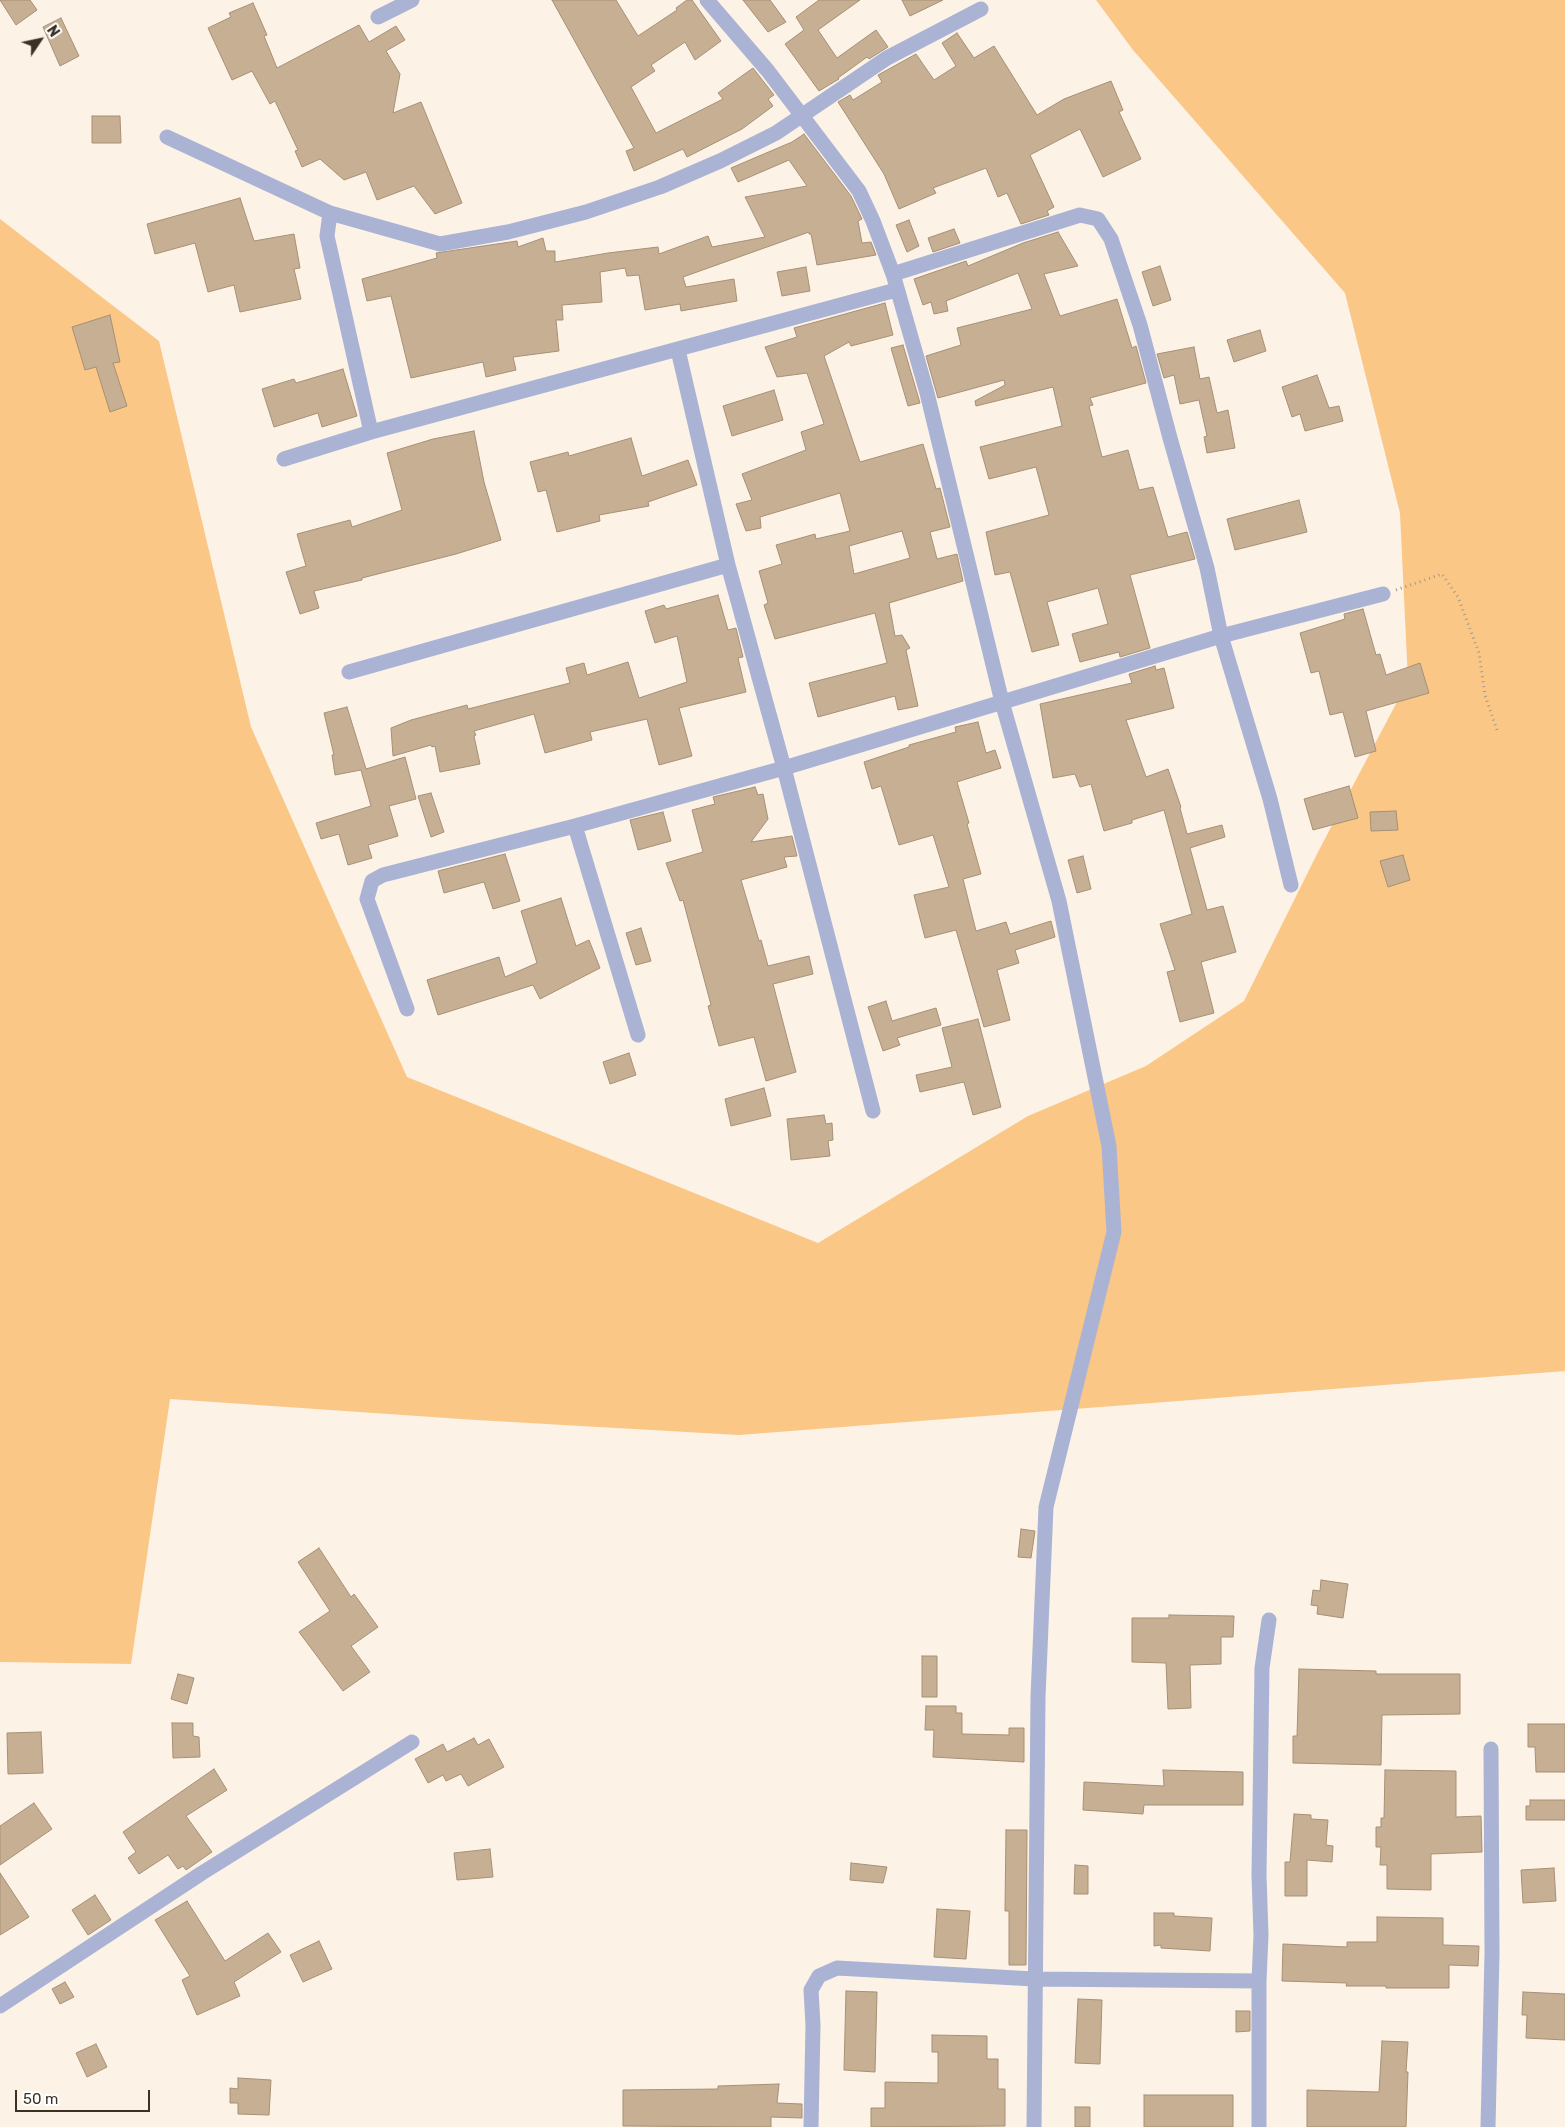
<!DOCTYPE html>
<html>
<head>
<meta charset="utf-8">
<style>
	body { margin:0 }
	#map { position:relative; width:1565px; height:2127px; overflow:hidden; background:#fcf2e6; font-family:Rubik,sans-serif }
	canvas { display:block }
	.north { position:absolute; left:15px; top:15px; width:50px; height:50px; -webkit-text-stroke:4px #fff; paint-order:stroke; rotate:56deg; font-size:14px; font-weight:700; line-height:20px; text-align:center; color:#3b3226 }
	.north::after { content:''; display:block; margin:auto; width:18px; height:22px; background:#3b3226; clip-path:polygon(50% 0,100% 100%,50% 72%,0 100%) }
	.scale { position:absolute; left:15px; top:2090px; width:135px; height:22px; box-sizing:border-box; border:2px solid #3b3226; border-top:0; padding-left:6px; font-size:15px; line-height:18px; white-space:nowrap; color:#3b3226; -webkit-text-stroke:4px #fff; paint-order:stroke }
</style>
</head>
<body>
<div id="map">
<canvas width="1565" height="2127"></canvas>
<div class="north">N</div>
<div class="scale">50 m</div>
</div>
<script>
const ctx = document.querySelector('canvas').getContext('2d');
ctx.lineJoin = 'round';
function fillPath(path, color) {
  ctx.fillStyle = color;
  ctx.fill(path, 'evenodd');
}
function shape(rows) {
  const path = new Path2D();
  for (const r of rows) {
    path.moveTo(r[0], r[1]);
    for (let i = 2; i < r.length; i += 2) path.lineTo(r[i], r[i + 1]);
  }
  return path;
}
function stroke(path, color, width, dash) {
  ctx.strokeStyle = color;
  ctx.lineWidth = width;
  ctx.lineCap = dash ? 'butt' : 'round';
  ctx.setLineDash(dash || []);
  ctx.stroke(path);
}
fillPath(shape([
	[1096,0,1565,0,1565,1371,739,1435,476,1420,170,1399,131,1664,0,1662,0,219,159,341,251,727,407,1077,818,1243,1028,1116,1146,1066,1244,1001,1319,850,1408,681,1400,513,1345,293,1133,50]
]), '#fac786');
const building = shape([
	[0,0,30,0,37,10,16,25,0,0],
	[552,0,616,0,638,36,677,10,676,8,687,0,692,0,721,41,695,60,685,42,651,65,655,71,631,87,656,133,723,99,718,93,753,68,774,95,768,99,773,106,742,129,687,157,683,149,634,171,626,151,634,148,552,0],
	[743,0,770,0,786,22,768,32,743,0],
	[819,0,860,0,818,30,837,58,876,30,888,47,869,59,867,57,838,78,839,79,819,91,785,44,804,30,796,17,819,0],
	[902,0,943,0,910,16,902,0],
	[253,3,267,35,264,36,277,68,359,25,369,42,396,26,405,40,386,51,400,74,393,113,421,102,462,203,435,214,414,186,377,200,366,172,344,180,320,159,302,167,295,151,298,150,275,101,270,104,252,71,232,80,208,28,231,17,229,13,253,3],
	[61,18,79,56,60,66,43,27,61,18],
	[957,33,974,58,994,46,1037,115,1064,99,1111,81,1123,110,1119,112,1141,159,1103,177,1080,129,1030,155,1054,207,1047,211,1049,215,1021,224,1007,193,998,197,986,168,933,188,936,193,899,209,884,174,838,102,850,95,853,100,882,82,878,75,916,54,934,80,956,66,942,43,957,33],
	[92,116,120,116,121,143,92,143,92,116],
	[804,134,851,196,862,219,858,221,862,243,871,242,876,255,817,265,811,234,809,234,809,232,683,277,686,287,734,279,737,301,681,311,680,304,645,310,639,275,627,276,625,268,600,272,602,302,562,305,563,320,556,320,559,351,513,357,516,370,486,377,483,362,411,378,391,296,367,301,362,279,437,258,436,253,517,241,518,247,543,238,546,251,555,251,555,262,608,253,658,247,659,254,708,236,712,247,765,237,745,197,807,186,789,160,738,182,731,168,792,142,804,134],
	[240,198,254,241,294,234,300,268,294,269,301,299,240,312,234,285,208,292,195,243,155,254,147,224,240,198],
	[909,220,919,246,907,252,896,225,909,220],
	[954,229,960,243,933,252,928,238,954,229],
	[1058,232,1078,266,1044,274,1060,316,1117,299,1132,348,1136,346,1146,383,1090,398,1093,405,1089,406,1102,457,1128,450,1139,490,1153,487,1168,537,1187,532,1195,559,1130,575,1150,648,1120,657,1119,652,1080,662,1072,634,1108,624,1098,588,1047,602,1059,645,1032,652,1010,572,995,575,986,532,1049,515,1036,467,989,479,980,447,1062,426,1053,387,976,406,975,401,1005,385,1004,380,938,398,926,356,961,345,957,328,1032,309,1018,273,946,301,948,311,934,314,931,302,923,305,914,279,966,261,968,266,1023,243,1058,232],
	[1160,266,1171,300,1153,306,1142,272,1160,266],
	[806,267,810,291,782,296,777,272,806,267],
	[885,303,893,335,851,346,849,342,824,356,860,462,923,444,936,489,940,488,950,527,930,532,937,559,957,554,963,581,889,603,895,636,902,635,910,648,906,650,918,706,898,710,895,696,818,717,809,683,887,663,875,613,775,639,764,605,768,603,759,571,782,564,776,545,815,534,816,539,850,531,840,493,760,517,761,528,746,531,736,504,752,500,742,474,806,450,801,432,824,424,807,373,777,377,765,347,797,337,794,328,885,303],
	[902,531,910,558,854,574,849,546,902,531],
	[110,315,120,362,113,363,127,406,110,412,96,367,85,370,72,327,110,315],
	[1260,330,1266,351,1234,362,1227,340,1260,330],
	[903,345,920,403,908,406,891,348,903,345],
	[1194,347,1200,379,1209,377,1217,413,1228,410,1235,448,1207,453,1204,437,1207,436,1199,400,1180,404,1174,375,1164,378,1157,354,1194,347],
	[343,369,357,416,322,427,318,413,274,427,262,389,294,379,296,383,343,369],
	[1317,375,1329,408,1339,406,1343,421,1305,431,1300,414,1292,417,1282,387,1317,375],
	[774,390,783,420,732,436,723,406,774,390],
	[474,431,484,482,501,540,456,554,362,578,362,580,314,591,319,608,300,614,286,572,306,566,297,534,350,520,352,527,402,510,387,453,433,439,474,431],
	[631,438,642,476,688,460,697,485,648,502,649,506,599,515,600,521,557,532,546,490,538,492,530,462,568,452,569,456,631,438],
	[1299,500,1307,532,1235,550,1227,519,1299,500],
	[718,595,728,630,736,628,743,657,738,658,746,692,679,708,692,756,659,765,647,719,590,732,592,740,545,753,534,714,474,731,476,735,474,736,480,764,440,772,435,746,432,747,431,745,393,756,391,728,411,720,467,705,468,709,570,683,566,668,584,663,587,675,628,662,639,698,687,682,677,636,655,643,645,611,664,605,666,609,718,595],
	[1363,609,1376,655,1380,654,1386,675,1420,663,1429,693,1366,711,1376,751,1355,757,1343,712,1330,715,1319,671,1311,673,1300,633,1345,619,1344,614,1363,609],
	[1155,666,1156,670,1164,668,1174,708,1126,720,1146,777,1168,769,1181,807,1180,808,1187,834,1222,825,1225,837,1190,848,1207,910,1223,906,1236,952,1201,962,1214,1013,1180,1022,1167,972,1175,970,1160,924,1192,914,1164,810,1132,820,1132,823,1104,831,1091,784,1080,787,1075,774,1053,778,1040,704,1132,683,1129,674,1155,666],
	[347,707,366,769,405,757,416,799,389,806,398,836,368,845,372,858,348,865,339,834,321,839,316,823,371,806,361,770,335,775,332,755,334,755,324,713,347,707],
	[978,722,986,753,995,750,1001,768,957,782,969,823,967,824,981,874,963,879,976,931,1006,922,1010,934,1051,921,1055,937,1015,950,1019,963,997,970,1010,1020,984,1027,956,930,925,938,914,895,949,887,933,835,899,845,881,786,872,789,864,762,909,747,909,745,956,732,955,727,978,722],
	[1349,786,1358,818,1313,830,1304,799,1349,786],
	[755,787,758,795,763,794,768,819,751,842,792,836,797,856,784,857,787,867,741,880,759,941,761,940,768,966,809,956,813,974,773,984,796,1072,766,1081,754,1037,719,1046,708,1006,711,1005,683,900,680,901,666,863,703,852,692,810,715,804,713,797,755,787],
	[431,793,444,832,431,837,418,796,431,793],
	[1396,811,1398,830,1371,831,1370,812,1396,811],
	[663,812,671,841,638,850,630,820,663,812],
	[505,854,520,901,493,909,484,882,444,893,438,871,505,854],
	[1403,855,1410,880,1388,887,1380,861,1403,855],
	[1083,856,1091,889,1077,893,1068,860,1083,856],
	[561,898,576,946,589,940,600,968,540,999,533,985,438,1015,427,980,499,957,505,977,537,963,521,911,561,898],
	[641,928,651,961,636,965,626,933,641,928],
	[886,1001,892,1021,936,1008,941,1025,897,1038,900,1045,883,1051,868,1007,886,1001],
	[978,1019,1001,1107,973,1115,964,1082,920,1092,916,1075,952,1067,942,1028,978,1019],
	[629,1053,636,1075,610,1084,603,1062,629,1053],
	[764,1088,771,1116,731,1126,725,1099,764,1088],
	[824,1115,826,1124,832,1123,833,1140,828,1141,830,1156,791,1160,787,1119,824,1115],
	[1021,1529,1035,1531,1031,1558,1018,1557,1021,1529],
	[319,1548,351,1597,354,1594,378,1627,351,1646,370,1672,343,1691,299,1632,330,1611,298,1562,319,1548],
	[1321,1580,1348,1584,1343,1618,1317,1614,1318,1606,1311,1605,1313,1590,1320,1591,1321,1580],
	[1169,1615,1234,1616,1233,1637,1221,1637,1221,1664,1190,1665,1191,1708,1168,1709,1166,1663,1132,1662,1132,1618,1169,1618,1169,1615],
	[922,1656,937,1656,937,1697,922,1697,922,1656],
	[1299,1669,1376,1671,1376,1674,1460,1674,1460,1714,1382,1715,1381,1765,1293,1763,1293,1736,1297,1736,1299,1669],
	[178,1674,194,1678,187,1704,171,1699,178,1674],
	[926,1706,956,1706,956,1713,962,1713,962,1734,1009,1735,1009,1728,1024,1728,1024,1762,933,1757,934,1730,925,1730,926,1706],
	[172,1723,193,1723,193,1736,199,1737,200,1757,173,1758,172,1723],
	[1528,1724,1565,1724,1565,1772,1536,1772,1535,1747,1528,1747,1528,1724],
	[41,1732,43,1773,8,1774,7,1733,41,1732],
	[474,1738,478,1745,489,1739,504,1767,468,1786,461,1774,446,1781,443,1775,428,1783,415,1759,443,1744,447,1752,474,1738],
	[214,1769,227,1790,186,1816,212,1852,186,1870,183,1866,178,1869,168,1855,139,1874,128,1858,136,1852,123,1832,214,1769],
	[1163,1770,1243,1772,1243,1805,1144,1805,1143,1814,1083,1810,1084,1782,1164,1786,1163,1770],
	[1385,1770,1456,1771,1456,1817,1481,1816,1482,1852,1431,1854,1431,1890,1387,1889,1387,1865,1380,1865,1381,1847,1376,1847,1376,1827,1381,1827,1381,1818,1384,1818,1385,1770],
	[1530,1800,1565,1800,1565,1820,1526,1820,1526,1806,1530,1806,1530,1800],
	[34,1803,52,1829,0,1865,0,1826,34,1803],
	[1294,1814,1311,1815,1311,1819,1328,1820,1326,1845,1333,1846,1332,1862,1307,1860,1307,1896,1285,1896,1285,1862,1290,1862,1294,1814],
	[1006,1830,1027,1830,1026,1965,1009,1965,1009,1911,1005,1911,1006,1830],
	[490,1849,493,1877,457,1880,454,1853,490,1849],
	[851,1863,887,1867,883,1883,850,1880,851,1863],
	[1075,1865,1088,1866,1088,1894,1074,1894,1075,1865],
	[1554,1868,1556,1901,1523,1903,1521,1870,1554,1868],
	[0,1873,29,1917,0,1935,0,1873],
	[95,1895,111,1920,88,1935,72,1910,95,1895],
	[187,1901,225,1961,268,1933,281,1952,234,1982,240,1996,197,2015,182,1980,190,1976,155,1920,187,1901],
	[937,1909,970,1911,966,1959,934,1957,937,1909],
	[1154,1913,1174,1913,1174,1916,1212,1918,1210,1951,1161,1948,1161,1945,1154,1946,1154,1913],
	[1377,1917,1443,1918,1443,1945,1479,1946,1478,1966,1449,1965,1449,1988,1386,1988,1386,1986,1346,1986,1347,1983,1282,1981,1283,1944,1347,1947,1347,1942,1377,1942,1377,1917],
	[319,1941,332,1969,303,1982,290,1955,319,1941],
	[65,1982,74,1997,60,2004,52,1989,65,1982],
	[846,1991,877,1992,875,2072,844,2070,846,1991],
	[1523,1992,1565,1994,1565,2040,1526,2038,1527,2015,1522,2015,1523,1992],
	[1078,1999,1102,2000,1100,2064,1075,2063,1078,1999],
	[1236,2011,1250,2011,1250,2031,1236,2032,1236,2011],
	[932,2035,987,2036,987,2059,998,2059,998,2089,1005,2089,1005,2126,871,2127,871,2108,885,2108,885,2082,938,2083,938,2052,932,2052,932,2035],
	[1382,2041,1408,2042,1406,2072,1408,2072,1406,2127,1307,2127,1307,2090,1379,2092,1382,2041],
	[96,2044,107,2067,87,2077,76,2053,96,2044],
	[238,2078,271,2080,269,2115,238,2114,238,2103,230,2103,230,2088,238,2089,238,2078],
	[779,2084,777,2103,802,2104,802,2118,771,2117,771,2127,623,2126,623,2090,718,2089,718,2086,779,2084],
	[1144,2095,1233,2095,1233,2127,1144,2127,1144,2095],
	[1075,2107,1090,2107,1090,2127,1075,2127,1075,2107]
]);
fillPath(building, '#c6af93');
stroke(building, '#a79075', 1);
stroke(shape([
	[1396,590,1442,574,1458,597,1479,653,1485,695,1497,730]
]), '#a3998d', 3, [1, 4]);
stroke(shape([
	[707,0,768,71,859,191,873,221,893,274,927,393,1002,702,1059,901,1109,1146,1114,1232,1046,1507,1038,1697,1034,2127],
	[378,17,412,0],
	[167,137,330,213,440,244,508,232,586,212,660,187,720,161,776,133,887,58,981,9],
	[330,213,327,236,371,432],
	[893,274,1080,215,1098,219,1111,239,1140,325,1170,438,1207,568,1221,636,1270,799,1291,885],
	[678,350,728,565,784,768,873,1111],
	[284,459,371,432,896,290],
	[349,672,728,565],
	[575,826,638,1035],
	[407,1009,367,899,372,881,383,875,575,826,784,768,1221,636,1383,594],
	[1259,1981,1259,2127],
	[0,2006,202,1873,412,1742],
	[811,2127,813,2025,811,1990,819,1976,837,1968,1034,1979,1259,1981,1261,1935,1259,1875,1262,1668,1269,1620],
	[1488,2127,1492,1954,1491,1749]
]), '#aab3d4', 15);
</script>
</body>
</html>
